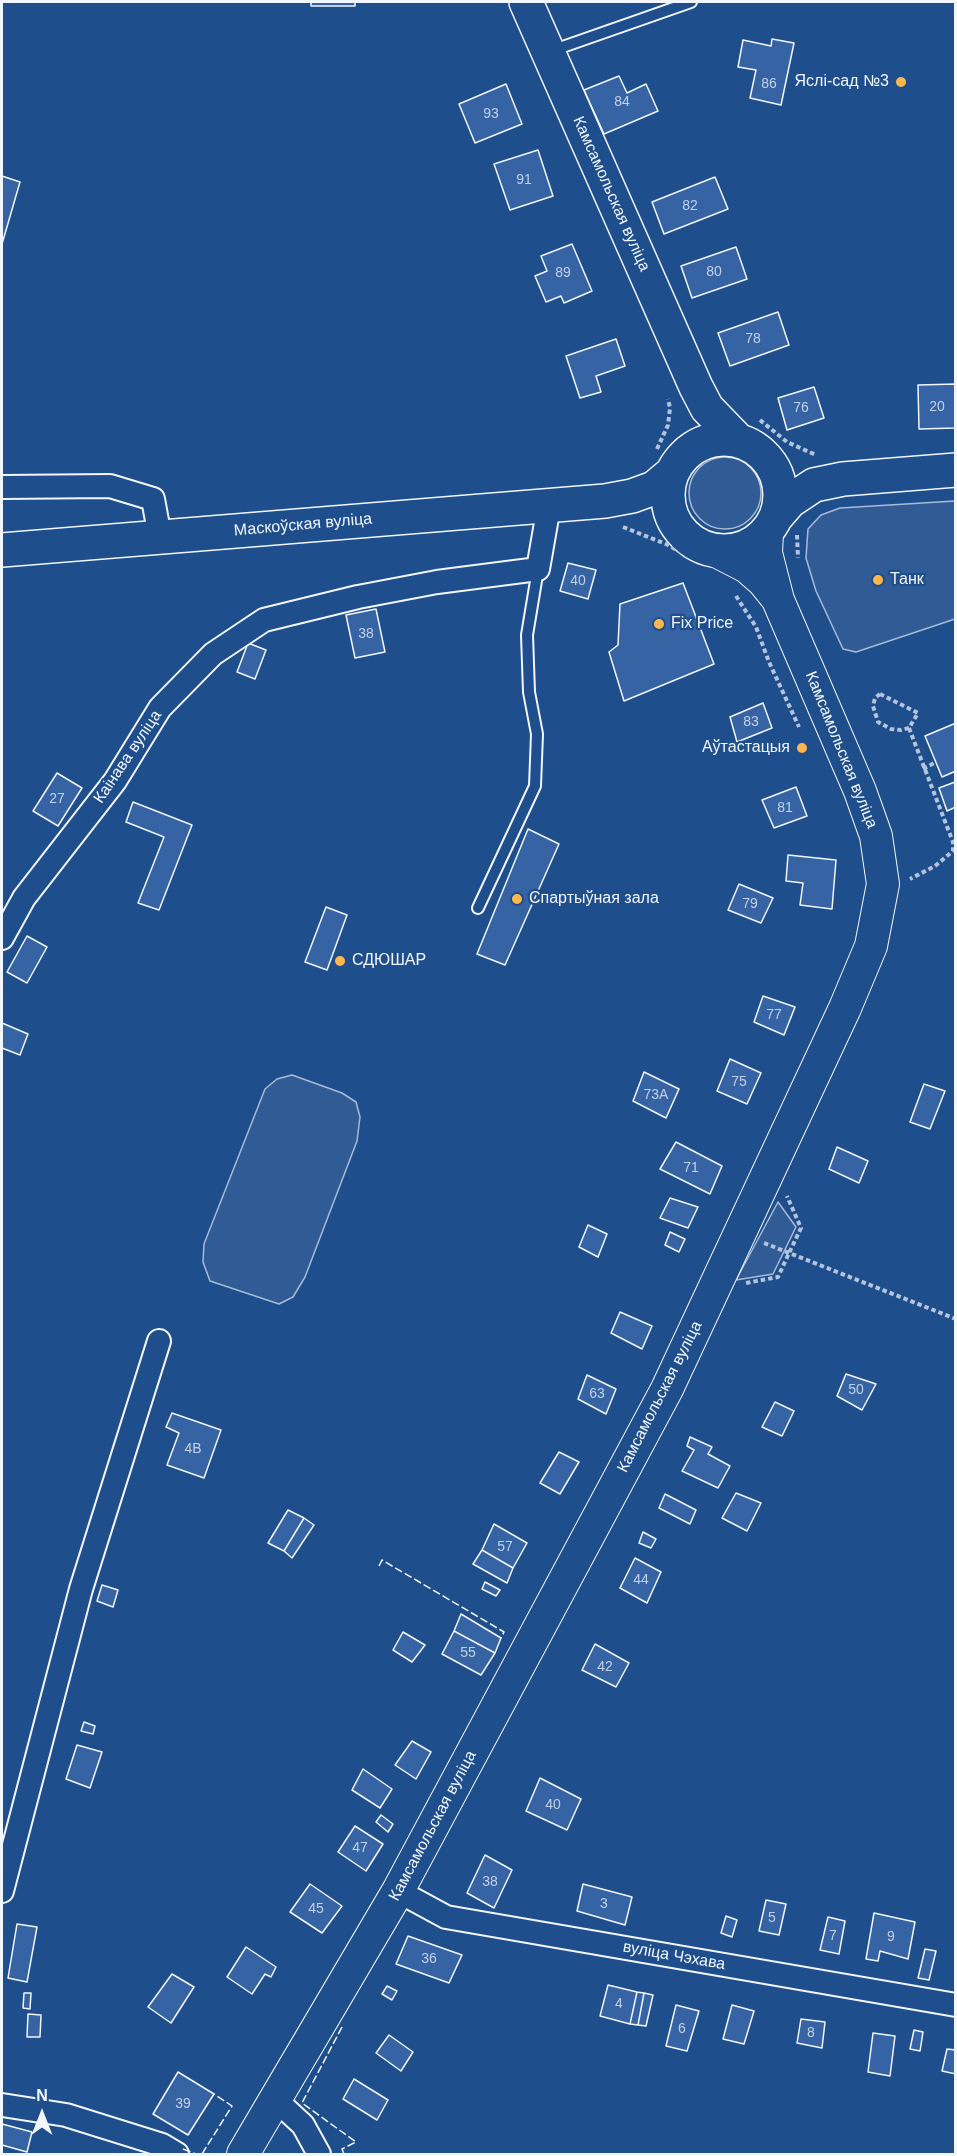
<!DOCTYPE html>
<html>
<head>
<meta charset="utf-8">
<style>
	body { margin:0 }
	#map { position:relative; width:957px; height:2156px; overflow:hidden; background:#1f4e8c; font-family:Helvetica,sans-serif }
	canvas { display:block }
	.frame { position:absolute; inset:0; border:3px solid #f2f6ff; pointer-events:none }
	.north { position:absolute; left:12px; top:2084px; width:60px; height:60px; -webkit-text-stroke:4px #1f4e8c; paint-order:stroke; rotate:0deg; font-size:16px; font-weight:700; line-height:24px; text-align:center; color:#f2f6ff }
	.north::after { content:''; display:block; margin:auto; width:21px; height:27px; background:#f2f6ff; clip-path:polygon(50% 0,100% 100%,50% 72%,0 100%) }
</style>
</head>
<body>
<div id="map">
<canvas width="957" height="2156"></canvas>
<div class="frame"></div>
<div class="north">N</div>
</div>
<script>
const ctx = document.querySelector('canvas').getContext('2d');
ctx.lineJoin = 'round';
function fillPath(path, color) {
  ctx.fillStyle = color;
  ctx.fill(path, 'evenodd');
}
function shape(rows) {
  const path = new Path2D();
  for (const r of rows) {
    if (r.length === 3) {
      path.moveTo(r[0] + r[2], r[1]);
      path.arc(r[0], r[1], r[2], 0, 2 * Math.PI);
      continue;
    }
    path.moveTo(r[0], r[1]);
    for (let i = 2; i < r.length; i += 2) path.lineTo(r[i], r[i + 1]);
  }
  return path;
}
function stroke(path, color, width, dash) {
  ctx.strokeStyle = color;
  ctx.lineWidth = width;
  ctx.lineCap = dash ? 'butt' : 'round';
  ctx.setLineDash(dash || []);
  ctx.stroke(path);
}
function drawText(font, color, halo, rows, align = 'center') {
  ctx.font = font + ' Helvetica,sans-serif';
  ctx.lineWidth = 4.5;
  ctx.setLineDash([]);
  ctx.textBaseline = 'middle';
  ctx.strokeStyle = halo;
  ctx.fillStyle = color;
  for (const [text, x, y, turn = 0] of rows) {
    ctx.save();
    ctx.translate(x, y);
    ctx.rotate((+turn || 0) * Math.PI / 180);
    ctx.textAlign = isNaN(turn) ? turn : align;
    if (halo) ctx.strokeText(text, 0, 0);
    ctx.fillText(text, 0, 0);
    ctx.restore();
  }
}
const built = shape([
	[725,493,36],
	[955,501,955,619,856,652,843,649,816,591,806,558,808,529,821,515,840,508,955,501],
	[292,1075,342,1093,356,1102,360,1117,357,1141,305,1277,293,1297,279,1304,210,1281,203,1262,204,1244,265,1089,277,1079,292,1075],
	[778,1202,796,1227,773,1274,736,1280,778,1202]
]);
fillPath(built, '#305b95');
stroke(built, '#a8bbd7', 1.5);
const building = shape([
	[311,2,355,2,355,6,311,6,311,2],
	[772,39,794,43,781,105,750,98,756,70,738,67,743,40,771,46,772,39],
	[619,76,627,93,646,84,658,111,604,134,584,90,619,76],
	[506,84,522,124,475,143,459,104,506,84],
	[538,150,553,196,510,210,494,164,538,150],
	[2,176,20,182,2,244,2,176],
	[715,177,728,209,664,234,652,202,715,177],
	[572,244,592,291,564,303,561,296,546,302,535,276,547,271,541,256,572,244],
	[736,247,747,279,692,298,681,266,736,247],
	[778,312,789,345,730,366,718,333,778,312],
	[616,339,625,366,596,376,601,392,580,398,566,356,616,339],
	[956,384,956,428,919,429,918,385,956,384],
	[814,387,824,418,787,430,778,398,814,387],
	[568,563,596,570,588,599,560,591,568,563],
	[683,583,714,664,624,701,609,652,618,645,620,604,683,583],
	[376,609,385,652,355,658,346,615,376,609],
	[248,643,266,650,255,679,237,672,248,643],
	[763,703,772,728,737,742,730,717,763,703],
	[956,723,956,771,942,777,925,736,956,723],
	[57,773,82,788,58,826,33,811,57,773],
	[955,782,956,807,947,811,939,788,955,782],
	[796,787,807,816,774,828,762,800,796,787],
	[133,802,192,825,159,910,138,903,164,837,126,822,133,802],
	[528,829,559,844,505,965,477,954,528,829],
	[788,855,836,860,832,909,800,905,803,883,786,881,788,855],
	[739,884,773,898,761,923,728,910,739,884],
	[326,907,347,915,327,970,305,962,326,907],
	[27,936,47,947,27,983,7,972,27,936],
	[763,996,795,1007,784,1035,754,1022,763,996],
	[2,1023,28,1034,20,1055,2,1048,2,1023],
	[730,1059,761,1073,747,1104,717,1091,730,1059],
	[644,1072,679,1089,666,1118,633,1101,644,1072],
	[924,1084,945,1091,930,1129,910,1122,924,1084],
	[676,1142,722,1166,710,1194,660,1169,676,1142],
	[837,1147,868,1161,859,1183,829,1169,837,1147],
	[670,1198,698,1207,688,1228,660,1218,670,1198],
	[588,1225,607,1234,598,1257,579,1247,588,1225],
	[670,1232,685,1239,679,1252,665,1245,670,1232],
	[620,1312,652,1326,642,1349,611,1333,620,1312],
	[846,1374,876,1384,862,1410,837,1396,846,1374],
	[587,1375,616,1389,606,1414,578,1399,587,1375],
	[775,1402,794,1411,782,1436,762,1427,775,1402],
	[172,1413,221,1430,204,1478,167,1465,179,1433,166,1427,172,1413],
	[690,1437,712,1447,708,1454,730,1466,718,1488,682,1471,694,1450,687,1446,690,1437],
	[559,1452,579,1462,560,1494,540,1483,559,1452],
	[736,1493,761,1503,747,1531,722,1518,736,1493],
	[665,1494,696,1510,690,1524,659,1508,665,1494],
	[288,1510,304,1518,284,1551,268,1543,288,1510],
	[304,1518,314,1525,292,1558,284,1551,304,1518],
	[494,1524,527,1543,513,1568,482,1550,494,1524],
	[643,1532,656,1539,651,1548,639,1543,643,1532],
	[482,1550,513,1568,507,1583,473,1564,482,1550],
	[635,1558,661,1572,647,1603,620,1588,635,1558],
	[485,1582,500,1590,496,1596,482,1589,485,1582],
	[102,1585,118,1590,113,1607,97,1601,102,1585],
	[461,1614,501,1638,495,1653,454,1631,461,1614],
	[454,1631,495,1653,481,1675,442,1654,454,1631],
	[403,1632,425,1645,412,1662,393,1650,403,1632],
	[595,1644,629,1663,616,1687,582,1670,595,1644],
	[84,1722,95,1726,93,1734,81,1731,84,1722],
	[412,1741,431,1752,416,1779,395,1765,412,1741],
	[77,1745,102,1752,90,1788,66,1779,77,1745],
	[363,1769,392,1789,380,1808,352,1790,363,1769],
	[540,1778,581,1799,567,1830,526,1811,540,1778],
	[381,1815,393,1824,388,1832,376,1822,381,1815],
	[355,1826,383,1844,366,1871,338,1852,355,1826],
	[485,1855,512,1870,494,1908,467,1893,485,1855],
	[310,1884,342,1906,322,1933,290,1912,310,1884],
	[583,1884,632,1897,625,1925,577,1911,583,1884],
	[766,1900,786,1904,779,1935,759,1931,766,1900],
	[874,1913,915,1922,908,1959,880,1951,878,1961,866,1959,874,1913],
	[726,1916,737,1920,732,1937,721,1933,726,1916],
	[828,1917,845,1921,839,1954,820,1950,828,1917],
	[17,1924,37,1927,27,1982,8,1978,17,1924],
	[408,1936,462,1955,449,1983,396,1964,408,1936],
	[246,1947,276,1967,271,1977,265,1974,252,1994,227,1977,246,1947],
	[925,1949,936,1951,929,1980,918,1978,925,1949],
	[172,1974,194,1987,171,2023,148,2007,172,1974],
	[608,1985,637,1992,630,2024,600,2016,608,1985],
	[387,1986,397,1991,392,2000,382,1994,387,1986],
	[637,1992,644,1993,638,2025,630,2024,637,1992],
	[24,1993,31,1993,30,2009,23,2008,24,1993],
	[644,1993,653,1995,646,2026,638,2025,644,1993],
	[676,2005,699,2011,687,2051,666,2046,676,2005],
	[732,2005,754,2011,744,2044,723,2039,732,2005],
	[28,2014,41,2015,40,2037,27,2037,28,2014],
	[801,2019,825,2022,822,2048,797,2043,801,2019],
	[914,2030,923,2032,920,2051,910,2049,914,2030],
	[873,2033,895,2036,890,2076,868,2072,873,2033],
	[389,2035,413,2052,401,2071,376,2053,389,2035],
	[947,2049,956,2050,956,2074,942,2071,947,2049],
	[178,2072,214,2094,188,2135,153,2114,178,2072],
	[354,2079,388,2100,377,2120,343,2099,354,2079],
	[2,2124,32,2132,27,2152,2,2145,2,2124]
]);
fillPath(building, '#3563a3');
stroke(building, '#f2f6ff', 1.5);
const service = shape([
	[551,51,691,2],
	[478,908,535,786,537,734,529,692,527,635,538,569]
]);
const minor = shape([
	[2,487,110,486,153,499,160,537],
	[2,938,24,898,115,781,160,708,213,654,264,620,358,597,437,582,538,569,549,506],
	[2,1891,81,1589,159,1341],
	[398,1891,446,1917,956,2005],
	[276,2100,303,2125,319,2154],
	[2,2105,66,2115,162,2145,177,2154]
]);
const secondary = shape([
	[716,551,747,567,763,581,776,597],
	[243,2154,398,1891,667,1389,845,1008,871,946,883,884,876,836,860,791,778,600,766,553,767,532]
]);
const primary = shape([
	[526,2,696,387,707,408,737,439],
	[724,495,56],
	[777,516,790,501,814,485,843,479,956,470],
	[2,550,605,501,632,496,654,488,672,473]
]);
stroke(service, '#f2f6ff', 14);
stroke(minor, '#f2f6ff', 26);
stroke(secondary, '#f2f6ff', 34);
stroke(primary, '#f2f6ff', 36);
stroke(shape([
	[760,420,787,442,816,455],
	[657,449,668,425,670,408,668,399],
	[623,527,666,544,690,557],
	[797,535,798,558],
	[736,596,756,627,769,662,799,727],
	[880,694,918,713,909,728,901,730,891,729,878,722,873,706,875,698,880,694],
	[909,728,953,842,953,851,935,866,910,879],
	[923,769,936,762],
	[764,1243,956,1319],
	[746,1283,778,1277,789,1253,801,1228,787,1196]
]), '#b3c4dc', 4, [4.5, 3]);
stroke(service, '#1f4e8c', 10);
stroke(minor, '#1f4e8c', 22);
stroke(secondary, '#1f4e8c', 32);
stroke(primary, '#1f4e8c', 33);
stroke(shape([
	[379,1566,382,1560,504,1632,501,1638],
	[342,2027,302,2103,356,2142,342,2149,344,2154],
	[183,2149,196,2154],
	[202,2154,232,2106,214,2094]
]), '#f2f6ff', 1.5, [8, 3]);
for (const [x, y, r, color] of [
	[901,82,6,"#ffb74d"],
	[878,580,6,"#ffb74d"],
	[659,624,6,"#ffb74d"],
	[802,748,6,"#ffb74d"],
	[517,899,6,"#ffb74d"],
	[340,961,6,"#ffb74d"]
]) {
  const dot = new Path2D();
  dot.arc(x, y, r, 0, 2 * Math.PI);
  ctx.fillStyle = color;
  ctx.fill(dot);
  stroke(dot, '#1f4e8c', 2);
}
drawText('14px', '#c3d1e8', null, [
	["86",769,84],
	["84",622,102],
	["93",491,114],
	["91",524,180],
	["82",690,206],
	["80",714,272],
	["89",563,273],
	["78",753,339],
	["20",937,407],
	["76",801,408],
	["40",578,581],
	["38",366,634],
	["83",751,722],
	["27",57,799],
	["81",785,808],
	["79",750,904],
	["77",774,1015],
	["75",739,1082],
	["73А",656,1095],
	["71",691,1168],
	["50",856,1390],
	["63",597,1394],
	["4В",193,1449],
	["57",505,1547],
	["44",641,1580],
	["55",468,1653],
	["42",605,1667],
	["40",553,1805],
	["47",360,1848],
	["38",490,1882],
	["3",604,1904],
	["45",316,1909],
	["5",772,1918],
	["7",833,1936],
	["9",891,1937],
	["36",429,1959],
	["4",619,2004],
	["6",682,2029],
	["8",811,2033],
	["39",183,2104]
]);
drawText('16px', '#f2f6ff', '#1f4e8c', [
	["Яслі-сад №3",889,82,"right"],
	["Танк",890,580],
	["Fix Price",671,624],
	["Аўтастацыя",790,748,"right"],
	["Спартыўная зала",529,899],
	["СДЮШАР",352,961]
], 'left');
drawText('16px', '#f2f6ff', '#1f4e8c', [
	["Камсамольская вуліца",611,194,66],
	["Маскоўская вуліца",303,525,-5],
	["Камсамольская вуліца",841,750,68],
	["Каінава вуліца",128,757,-56],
	["Камсамольская вуліца",660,1397,-63],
	["Камсамольская вуліца",433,1826,-62],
	["вуліца Чэхава",674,1956,10]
]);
</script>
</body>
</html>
